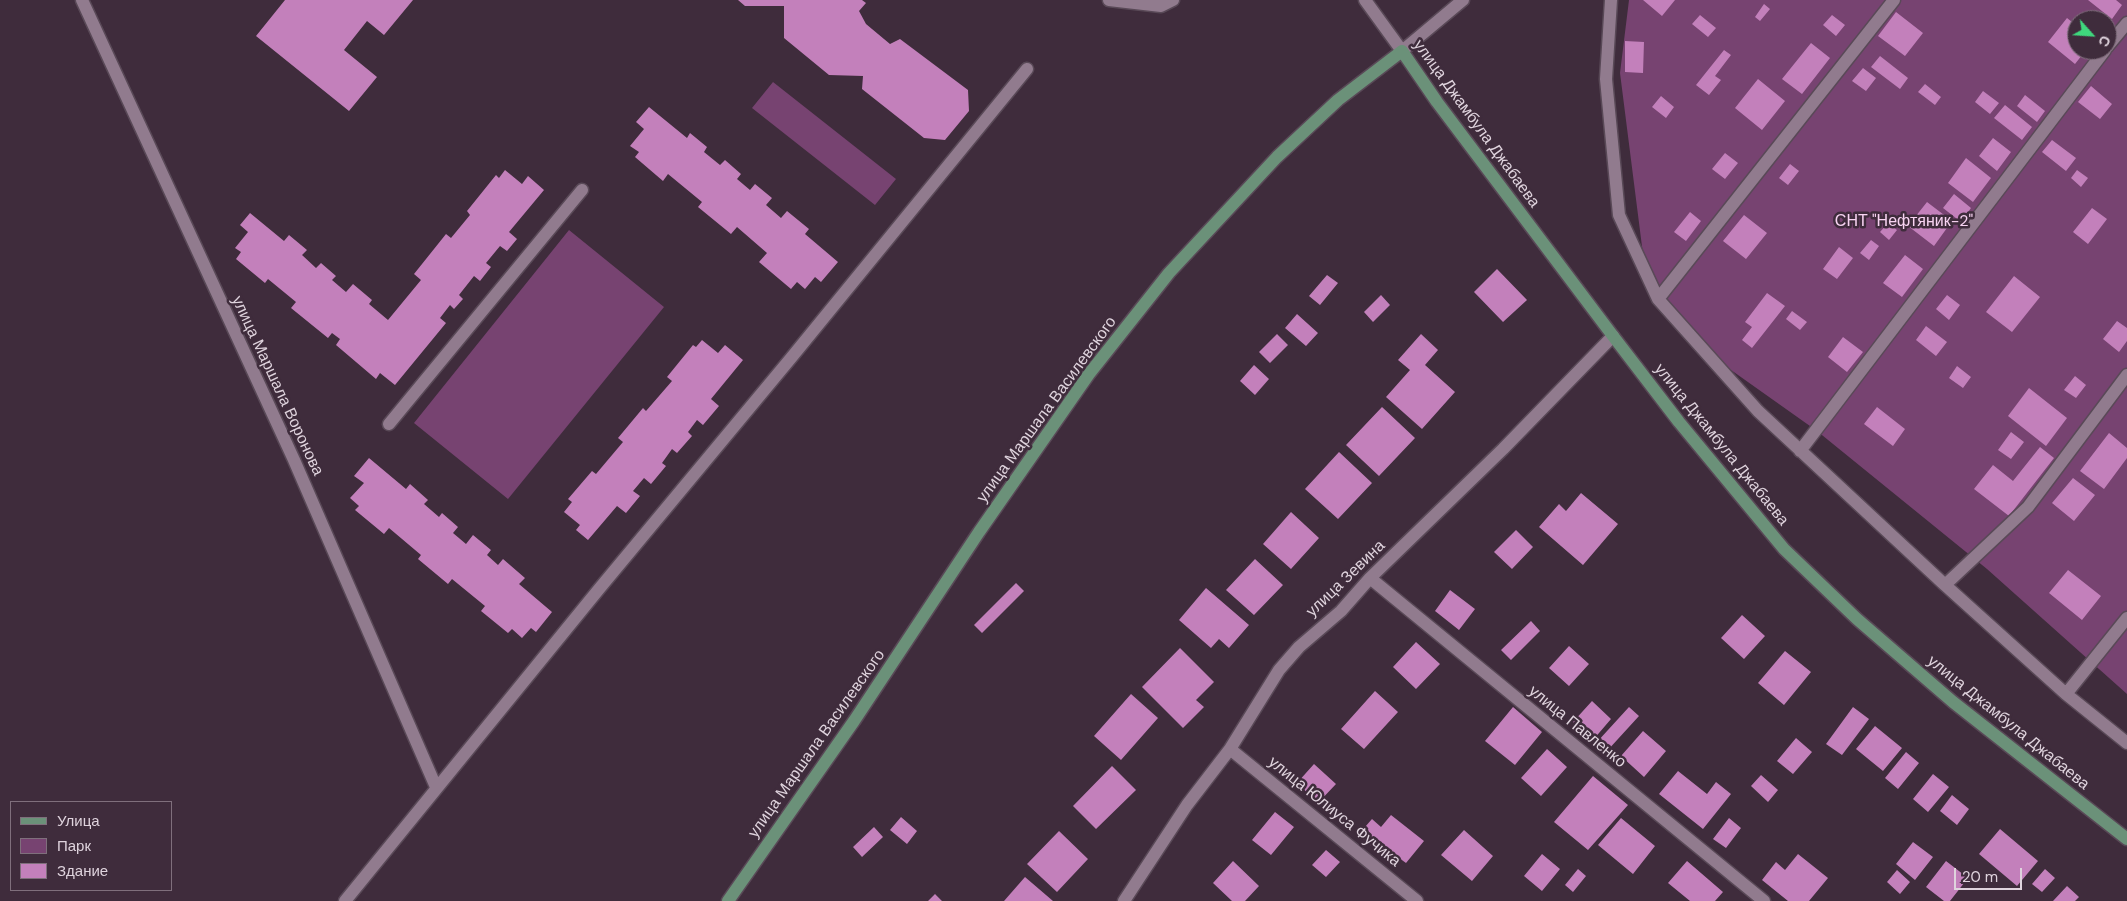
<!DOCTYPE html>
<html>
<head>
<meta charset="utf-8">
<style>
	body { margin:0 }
	#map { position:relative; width:2127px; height:901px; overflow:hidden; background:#3f2c3c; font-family:"DM Sans",sans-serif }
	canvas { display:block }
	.legend { position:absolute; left:10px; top:801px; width:162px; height:90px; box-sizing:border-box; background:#3f2c3c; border:1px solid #7f6f7c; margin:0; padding:6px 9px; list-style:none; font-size:15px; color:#dfd3dd }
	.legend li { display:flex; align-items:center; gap:10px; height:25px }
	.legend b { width:25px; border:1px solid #7f6f7c }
	.north { position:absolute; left:2067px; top:10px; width:50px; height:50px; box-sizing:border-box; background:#3f2c3c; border:1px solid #7f6f7c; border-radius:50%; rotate:116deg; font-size:14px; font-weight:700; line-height:20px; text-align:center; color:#dfd3dd }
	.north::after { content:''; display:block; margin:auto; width:18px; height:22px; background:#3fd77d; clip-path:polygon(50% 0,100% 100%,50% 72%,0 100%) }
	.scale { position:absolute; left:1954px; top:868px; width:68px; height:22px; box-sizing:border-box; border:2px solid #dfd3dd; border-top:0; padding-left:6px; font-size:15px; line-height:18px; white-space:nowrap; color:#dfd3dd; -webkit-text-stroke:4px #3f2c3c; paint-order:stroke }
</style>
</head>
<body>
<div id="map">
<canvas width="2127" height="901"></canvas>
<ul class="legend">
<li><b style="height:6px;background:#6b9179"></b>Улица</li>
<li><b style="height:14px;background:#774371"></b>Парк</li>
<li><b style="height:14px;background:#c380bb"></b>Здание</li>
</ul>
<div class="north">С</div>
<div class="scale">20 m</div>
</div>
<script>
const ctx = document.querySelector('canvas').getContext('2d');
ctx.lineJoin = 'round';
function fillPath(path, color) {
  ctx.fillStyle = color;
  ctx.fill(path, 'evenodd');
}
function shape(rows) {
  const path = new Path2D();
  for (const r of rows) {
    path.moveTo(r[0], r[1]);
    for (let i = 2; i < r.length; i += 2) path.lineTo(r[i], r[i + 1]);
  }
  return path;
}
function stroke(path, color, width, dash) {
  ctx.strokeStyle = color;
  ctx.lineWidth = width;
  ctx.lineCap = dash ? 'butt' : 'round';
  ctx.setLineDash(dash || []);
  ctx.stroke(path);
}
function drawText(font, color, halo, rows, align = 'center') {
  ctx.font = font + ' "DM Sans",sans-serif';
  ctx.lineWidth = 5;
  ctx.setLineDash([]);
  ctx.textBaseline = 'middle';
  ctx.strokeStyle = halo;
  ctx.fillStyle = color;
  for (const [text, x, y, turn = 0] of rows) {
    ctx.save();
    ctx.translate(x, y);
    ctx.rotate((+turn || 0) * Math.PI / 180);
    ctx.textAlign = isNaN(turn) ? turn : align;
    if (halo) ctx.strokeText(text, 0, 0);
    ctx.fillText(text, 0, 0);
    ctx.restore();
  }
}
fillPath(shape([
	[1629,0,2127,0,2127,694,1987,569,1817,431,1707,353,1646,278,1620,73],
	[2077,20,2107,20,2107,50,2077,50],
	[773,82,896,179,875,205,752,108],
	[569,230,664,307,508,499,414,423]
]), '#774371');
fillPath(shape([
	[285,0,413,0,384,35,367,21,344,50,377,77,349,111,256,36],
	[738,0,862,0,866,3,859,11,866,24,890,44,900,39,968,90,969,111,945,140,924,138,862,89,863,76,829,75,784,38,784,6,745,6],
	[1643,0,1675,0,1662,16],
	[2088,0,2116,0,2122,5,2112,19],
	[1764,4,1770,9,1760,21,1755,17],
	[1896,12,1923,33,1905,56,1878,36],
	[1700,15,1716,28,1708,37,1692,24],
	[1832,15,1845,25,1836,36,1823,25],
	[2067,18,2077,26,2077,50,2086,50,2075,64,2048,42],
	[1625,41,1644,42,1643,73,1625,72],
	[1811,43,1830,58,1802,94,1782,79],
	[1724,50,1731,55,1715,76,1721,80,1709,95,1696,85],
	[1880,56,1908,78,1900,89,1871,67],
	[1863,68,1876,78,1866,91,1852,81],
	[1758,79,1785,101,1762,130,1735,108],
	[1925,84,1941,97,1935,105,1918,92],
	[2091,86,2112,104,2100,119,2078,102],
	[1983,91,1999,103,1990,114,1975,102],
	[2025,95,2045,111,2037,122,2017,106],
	[1661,96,1674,107,1666,118,1652,107],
	[2005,105,2032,127,2022,140,1994,118],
	[649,107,687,138,690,133,707,147,704,152,720,165,725,160,741,174,737,179,750,190,755,184,772,198,766,205,781,218,787,211,809,229,805,234,838,262,821,282,815,277,805,289,797,282,791,289,759,262,767,253,737,227,731,234,698,207,702,202,668,174,663,181,635,157,639,152,630,146,644,129,636,122],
	[1993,138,2011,152,1997,171,1979,156],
	[2052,140,2076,158,2066,171,2042,152],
	[1725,153,1738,163,1725,179,1712,169],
	[1966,158,1991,178,1973,202,1948,183],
	[1790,164,1799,171,1788,185,1779,178],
	[505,170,522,184,528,176,544,190,509,232,517,239,507,251,500,246,486,263,491,267,480,281,474,276,459,295,463,299,454,309,450,305,440,318,446,323,395,385,380,373,376,379,336,345,340,339,332,333,328,338,291,308,296,302,268,279,265,283,236,259,241,252,235,248,248,232,240,225,250,213,284,241,289,235,307,250,302,255,316,268,321,263,336,276,332,280,346,292,353,284,372,300,369,304,388,320,421,280,414,274,446,234,451,238,470,215,467,211,496,175,499,178],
	[2077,170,2088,178,2081,187,2071,178],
	[1954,194,1971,208,1961,222,1943,208],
	[1927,202,1952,221,1934,246,1908,226],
	[2092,208,2107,219,2088,244,2073,232],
	[1690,212,1701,221,1686,241,1674,232],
	[1744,215,1767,233,1746,259,1723,241],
	[1888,223,1897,230,1889,240,1880,232],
	[1871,240,1879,246,1869,260,1860,253],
	[1839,247,1853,258,1837,279,1823,269],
	[1905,255,1923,269,1902,297,1883,283],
	[1497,269,1527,300,1503,322,1474,292],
	[1327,275,1338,283,1320,305,1309,296],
	[2014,276,2040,297,2012,332,1986,312],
	[1767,293,1785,306,1752,348,1742,340,1752,327,1745,322],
	[1381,295,1390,305,1373,322,1364,312],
	[1947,295,1960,305,1949,320,1936,309],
	[1792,311,1807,322,1800,330,1786,319],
	[1297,314,1318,333,1306,346,1285,328],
	[2117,321,2127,328,2127,341,2119,352,2103,339],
	[1926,326,1947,342,1936,356,1916,340],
	[1277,334,1288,345,1270,363,1259,352],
	[1421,334,1438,350,1425,365,1455,392,1422,429,1386,397,1410,370,1398,360],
	[1843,337,1863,352,1847,372,1828,357],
	[702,340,718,353,725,345,743,360,711,399,719,406,703,425,697,420,688,432,692,436,677,453,672,449,662,463,666,466,651,484,644,478,633,491,640,496,626,513,617,506,588,540,576,530,580,525,564,512,572,502,568,499,592,471,596,474,623,442,618,438,643,408,646,411,672,381,667,377,693,345,696,347],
	[1254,365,1269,379,1255,395,1240,381],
	[1957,366,1971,377,1963,388,1949,378],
	[2075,376,2086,385,2076,398,2064,390],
	[2029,388,2067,418,2046,446,2008,416],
	[1382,407,1415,438,1379,476,1346,445],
	[1877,407,1905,429,1893,446,1864,424],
	[2011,432,2024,442,2011,459,1998,450],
	[2109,433,2127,448,2127,458,2104,489,2080,471],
	[2040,447,2054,458,2009,516,1974,489,1993,465,2013,481],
	[1339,452,1372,483,1338,519,1305,489],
	[369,458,406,489,410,484,428,500,424,504,439,517,442,513,458,527,453,533,466,544,473,535,491,550,487,555,498,565,503,559,525,578,519,584,552,612,536,632,531,628,522,638,512,629,508,633,481,611,485,606,452,579,448,584,418,559,421,555,389,528,384,534,355,510,359,506,350,498,364,483,354,476],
	[2073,478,2095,495,2074,521,2052,503],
	[1581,493,1618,524,1583,565,1539,527,1559,504,1566,511],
	[1291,512,1319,538,1291,569,1263,544],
	[1516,530,1533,547,1512,569,1494,552],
	[1255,559,1283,585,1254,615,1226,590],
	[2068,570,2101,596,2082,620,2049,593],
	[1016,583,1024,591,982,633,974,625],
	[1206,588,1249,625,1229,648,1219,639,1211,648,1179,620],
	[1450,590,1475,609,1459,630,1435,611],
	[1742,615,1765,636,1744,659,1721,638],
	[1531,621,1540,631,1511,660,1501,650],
	[1416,642,1440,664,1416,689,1393,667],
	[1569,646,1589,664,1569,686,1549,668],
	[1180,648,1214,682,1196,700,1204,707,1183,728,1142,687],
	[1785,651,1811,672,1784,705,1758,683],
	[1375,691,1398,712,1364,749,1341,729],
	[1131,694,1158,718,1121,760,1094,736],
	[1592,701,1611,719,1593,740,1573,722],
	[1513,707,1542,732,1515,765,1485,741],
	[1629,707,1639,716,1607,751,1597,742],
	[1853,707,1869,719,1842,755,1826,744],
	[1875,726,1902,748,1883,771,1856,749],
	[1643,731,1666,751,1644,777,1621,756],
	[1796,738,1812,752,1793,774,1777,761],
	[1547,749,1567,767,1541,796,1521,778],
	[1906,752,1919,763,1898,789,1885,778],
	[1314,764,1336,784,1318,803,1297,783],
	[1112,766,1136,790,1096,829,1073,806],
	[1678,771,1707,794,1716,782,1731,794,1703,829,1659,794],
	[1933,774,1949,787,1928,812,1913,799],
	[1761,775,1778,790,1768,802,1751,786],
	[1593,776,1628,805,1588,850,1554,822],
	[1952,795,1969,809,1957,825,1940,811],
	[1275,812,1294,827,1271,855,1252,840],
	[1391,815,1424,841,1406,863,1395,855,1390,861,1358,835,1372,819,1381,827],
	[901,817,917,831,907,844,890,830],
	[1621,818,1655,846,1633,874,1598,845],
	[1729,818,1741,828,1726,848,1713,839],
	[874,827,883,837,862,857,853,847],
	[2000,829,2038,861,2017,886,1979,854],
	[1464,830,1493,856,1472,881,1441,855],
	[1059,831,1088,859,1057,892,1027,864],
	[1913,842,1933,857,1915,880,1896,864],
	[1326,850,1340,862,1326,877,1312,865],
	[1542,854,1560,869,1542,891,1524,876],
	[1798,854,1828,878,1809,901,1788,901,1762,880,1776,862,1785,870],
	[1233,861,1259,886,1245,901,1232,901,1213,883],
	[1687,861,1723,892,1715,901,1690,901,1668,883],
	[1946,861,1968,878,1950,901,1944,901,1926,887],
	[1578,869,1586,876,1573,892,1565,885],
	[2045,869,2055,878,2042,892,2032,884],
	[1897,870,1910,882,1900,894,1887,882],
	[1025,877,1053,901,1004,901],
	[2067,886,2079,897,2075,901,2053,901],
	[935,894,942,901,928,901]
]), '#c380bb');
const minor = shape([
	[82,0,294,460,436,787],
	[1109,0,1161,6,1173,0],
	[1365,0,1402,51,1463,0],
	[1611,0,1606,79,1619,215,1658,299,1758,411,1945,585],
	[2107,47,2127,23],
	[1658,299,1894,0],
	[2127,375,2028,507,1945,585,2066,694,2127,743],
	[389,424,582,190],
	[1800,451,2105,50],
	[1370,578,1764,901],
	[2066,694,2127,618],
	[1230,749,1417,901],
	[345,901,599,589,791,358,1027,69],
	[1124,901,1187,805,1230,749,1279,670,1299,647,1341,611,1370,578,1503,449,1613,336]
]);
const major = shape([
	[728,901,854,721,979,532,1089,374,1169,273,1277,157,1338,100,1402,51,1437,102,1613,336,1679,422,1784,549,1857,619,1953,702,2127,839]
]);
stroke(minor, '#594957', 15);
stroke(major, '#594957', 15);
stroke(minor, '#917b8e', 12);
stroke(major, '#6b9179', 12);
drawText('16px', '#dfd3dd', '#3f2c3c', [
	["улица Джамбула Джабаева",1476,124,54],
	["улица Маршала Воронова",277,386,65],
	["улица Маршала Василевского",1047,410,-54],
	["улица Джамбула Джабаева",1721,445,51],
	["улица Зевина",1346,579,-44],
	["улица Джамбула Джабаева",2008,723,39],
	["улица Павленко",1577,727,39],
	["улица Маршала Василевского",817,744,-55],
	["улица Юлиуса Фучика",1334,812,39]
]);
drawText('16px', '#f8d3f2', '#3f2c3c', [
	["СНТ \"Нефтяник-2\"",1904,222]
]);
</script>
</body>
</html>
